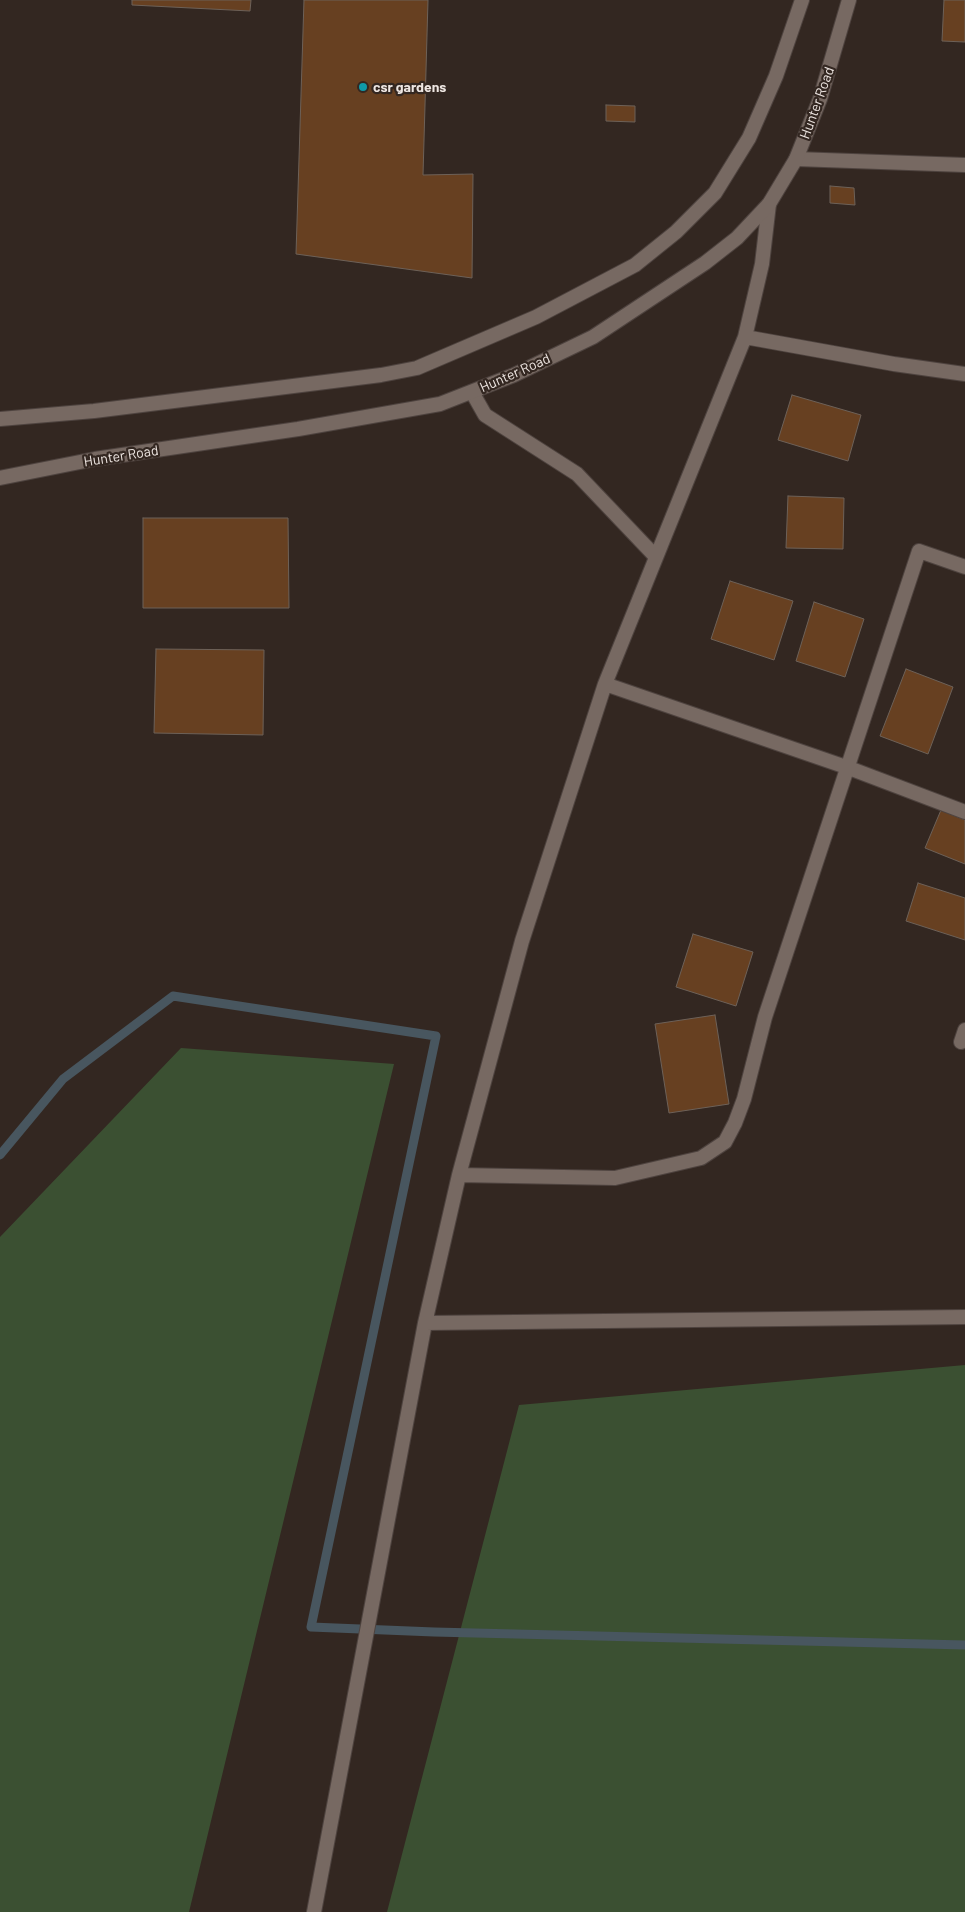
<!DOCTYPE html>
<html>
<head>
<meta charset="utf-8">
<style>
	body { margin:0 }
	canvas { display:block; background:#332721 }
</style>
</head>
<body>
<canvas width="965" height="1912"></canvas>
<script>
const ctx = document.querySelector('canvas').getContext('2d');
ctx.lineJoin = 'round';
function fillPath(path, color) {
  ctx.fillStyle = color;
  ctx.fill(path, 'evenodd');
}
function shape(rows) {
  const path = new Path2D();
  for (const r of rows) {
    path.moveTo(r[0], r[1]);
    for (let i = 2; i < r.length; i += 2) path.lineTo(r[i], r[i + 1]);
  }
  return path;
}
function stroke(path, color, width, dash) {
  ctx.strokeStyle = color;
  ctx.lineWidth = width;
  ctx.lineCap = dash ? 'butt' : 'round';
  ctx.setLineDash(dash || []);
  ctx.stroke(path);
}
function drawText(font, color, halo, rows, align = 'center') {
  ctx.font = font + ' Barlow,sans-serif';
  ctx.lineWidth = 4.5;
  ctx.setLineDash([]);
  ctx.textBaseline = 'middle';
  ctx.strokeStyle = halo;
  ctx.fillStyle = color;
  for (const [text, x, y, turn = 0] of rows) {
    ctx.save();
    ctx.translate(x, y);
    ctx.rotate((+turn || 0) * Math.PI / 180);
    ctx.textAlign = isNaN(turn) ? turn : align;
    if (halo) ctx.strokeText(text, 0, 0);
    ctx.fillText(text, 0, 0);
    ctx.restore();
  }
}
fillPath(shape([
	[181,1048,394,1064,189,1912,0,1912,0,1237],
	[965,1365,965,1912,387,1912,519,1405]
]), '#3b5032');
stroke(shape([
	[0,1155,63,1079,173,996,436,1036,311,1627,434,1632,965,1645]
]), '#48565f', 9);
const building = shape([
	[132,0,251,0,250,11,132,5,132,0],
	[304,0,428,0,423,175,473,174,472,278,296,254,304,0],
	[944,0,965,0,965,42,942,41,944,0],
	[606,105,635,106,635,122,606,121,606,105],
	[830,186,854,188,855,205,830,203,830,186],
	[792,395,861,415,848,461,778,440,792,395],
	[788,496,844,498,843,549,786,548,788,496],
	[143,518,288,518,289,608,143,608,143,518],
	[730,581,793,601,774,660,711,639,730,581],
	[814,602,864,619,845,677,796,661,814,602],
	[156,649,264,650,263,735,154,733,156,649],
	[906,669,953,687,928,754,880,736,906,669],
	[941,810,965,820,965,864,925,848,941,810],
	[918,883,965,898,965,940,906,921,918,883],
	[693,934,753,952,736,1006,676,987,693,934],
	[715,1015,729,1104,669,1113,655,1024,715,1015]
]);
fillPath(building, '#674021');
stroke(building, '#6d6158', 1);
const minor = shape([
	[796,159,965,165],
	[745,337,894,364,965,374],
	[472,392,485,415,577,474,656,557],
	[605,684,849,768,965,812],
	[961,1042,965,1030],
	[459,1175,615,1178,701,1158,725,1142,735,1123,744,1099,765,1017,919,551,965,567],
	[425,1323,965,1317],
	[314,1912,425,1323,459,1175,522,941,605,684,745,337,762,264,769,204]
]);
const secondary = shape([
	[0,419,94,411,381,375,417,368,536,317,635,265,676,232,715,193,749,138,776,76,802,0],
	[0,478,95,459,298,429,440,404,514,375,593,337,705,263,737,238,769,204,796,159,820,99,849,0]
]);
stroke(minor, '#4e433f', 16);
stroke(secondary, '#4e433f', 16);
stroke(minor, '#776962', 14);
stroke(secondary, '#776962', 14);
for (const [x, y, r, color] of [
	[363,87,5,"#0f9aa8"]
]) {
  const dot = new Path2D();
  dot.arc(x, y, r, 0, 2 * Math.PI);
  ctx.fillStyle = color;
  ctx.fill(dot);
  stroke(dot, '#332721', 2);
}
drawText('bold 14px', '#eee6e2', '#332721', [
	["csr gardens",373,87]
], 'left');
drawText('14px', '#eee6e2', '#332721', [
	["Hunter Road",817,103,-70],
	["Hunter Road",515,373,-24],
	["Hunter Road",121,456,-9]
]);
</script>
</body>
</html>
